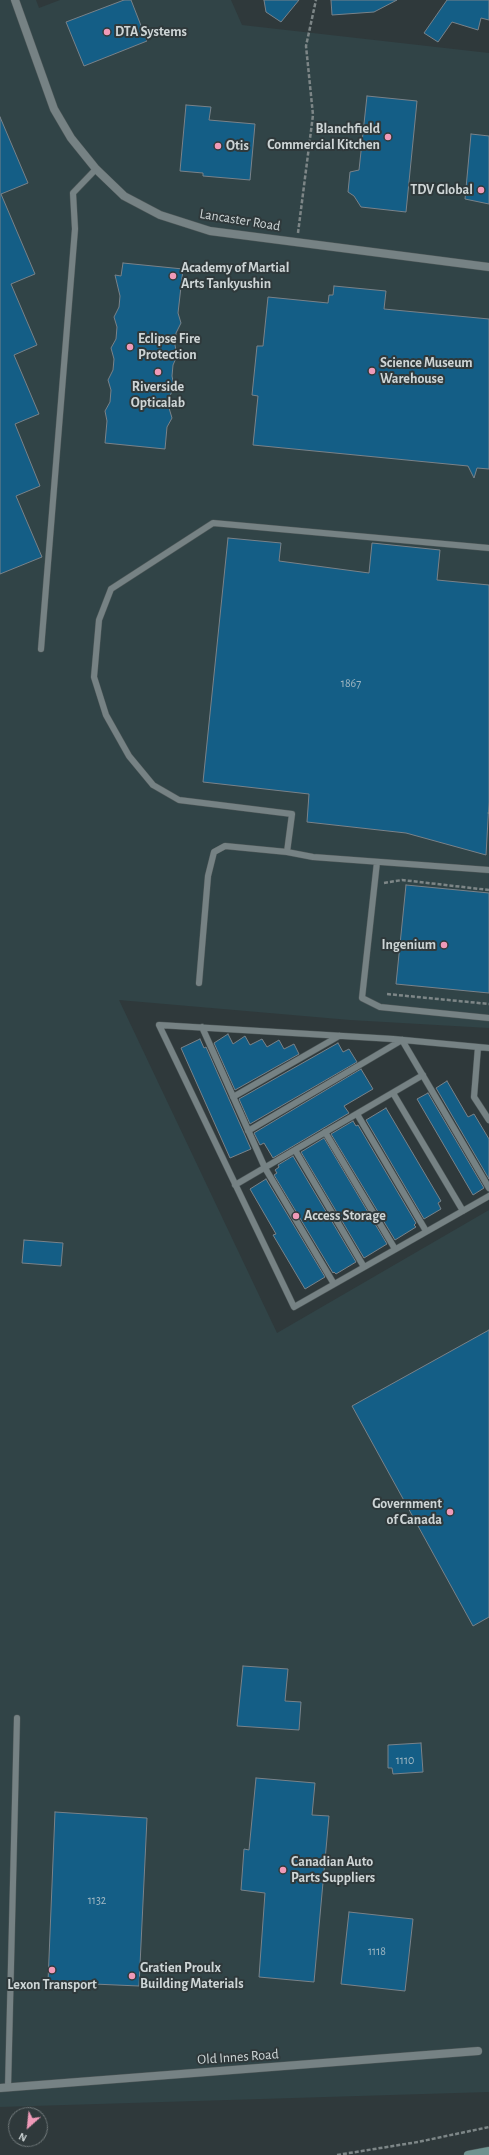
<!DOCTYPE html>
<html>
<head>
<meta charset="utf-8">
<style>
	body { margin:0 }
	#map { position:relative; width:489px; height:2155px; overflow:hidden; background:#2f393b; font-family:"Alegreya Sans",sans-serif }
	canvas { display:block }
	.north { position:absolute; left:8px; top:2107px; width:40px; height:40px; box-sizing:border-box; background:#2f393b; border:1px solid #6f7779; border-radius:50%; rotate:207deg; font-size:11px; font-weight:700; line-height:16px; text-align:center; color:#ced5d6 }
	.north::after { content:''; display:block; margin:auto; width:14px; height:18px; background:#ef9ab8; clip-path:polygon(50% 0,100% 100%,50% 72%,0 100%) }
</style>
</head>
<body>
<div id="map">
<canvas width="489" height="2155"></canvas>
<div class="north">N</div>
</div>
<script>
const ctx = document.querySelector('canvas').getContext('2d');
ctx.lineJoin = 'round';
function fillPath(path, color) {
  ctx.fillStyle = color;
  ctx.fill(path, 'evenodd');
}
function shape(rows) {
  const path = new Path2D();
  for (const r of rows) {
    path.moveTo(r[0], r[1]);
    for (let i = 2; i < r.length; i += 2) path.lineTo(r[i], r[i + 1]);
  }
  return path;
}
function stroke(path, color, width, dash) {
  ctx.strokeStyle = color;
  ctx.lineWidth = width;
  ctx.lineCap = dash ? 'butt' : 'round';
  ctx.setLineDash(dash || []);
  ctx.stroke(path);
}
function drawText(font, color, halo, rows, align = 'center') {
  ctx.font = font + ' "Alegreya Sans",sans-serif';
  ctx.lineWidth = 4;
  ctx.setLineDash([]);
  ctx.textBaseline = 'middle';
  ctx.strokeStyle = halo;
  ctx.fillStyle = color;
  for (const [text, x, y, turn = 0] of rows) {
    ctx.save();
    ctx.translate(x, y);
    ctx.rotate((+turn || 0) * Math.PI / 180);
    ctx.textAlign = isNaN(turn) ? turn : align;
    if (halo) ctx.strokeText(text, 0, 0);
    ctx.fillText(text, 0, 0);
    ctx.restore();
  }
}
fillPath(shape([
	[0,0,36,0,39,8,60,0,231,0,242,25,489,53,489,1028,350,1020,119,1000,277,1333,489,1210,489,2092,0,2107]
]), '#314447');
const building = shape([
	[124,0,131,0,147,41,84,66,66,22,124,0],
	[264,0,299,0,281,22,266,12,264,0],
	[331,0,397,0,374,12,332,15,331,0],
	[447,0,489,0,489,20,481,18,478,30,452,22,438,42,424,33,447,0],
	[367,96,417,101,406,212,361,207,354,196,348,192,350,172,359,170,367,96],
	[186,105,211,107,209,120,255,124,250,180,203,176,203,173,180,171,186,105],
	[0,117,28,183,1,194,35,274,11,284,37,345,14,355,39,414,15,424,40,486,16,496,42,557,0,574,0,117],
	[471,134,489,136,489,204,465,199,471,134],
	[123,263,183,269,178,313,181,323,176,333,175,345,177,356,173,365,172,376,174,386,170,396,169,408,172,418,167,427,165,449,105,443,107,421,105,411,110,402,111,390,108,380,113,370,114,359,111,348,116,339,117,327,114,317,119,307,120,296,115,275,121,276,123,263],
	[334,286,386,291,384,309,489,319,489,469,477,468,474,478,468,466,253,445,258,396,252,395,257,346,263,346,268,297,328,303,329,295,333,295,334,286],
	[228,538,281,543,279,561,369,573,372,543,440,550,437,580,489,585,489,802,486,855,406,833,307,822,309,794,203,782,228,538],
	[406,885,489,893,489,993,396,984,406,885],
	[228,1034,233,1044,245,1036,250,1045,262,1039,267,1047,279,1040,284,1049,294,1044,299,1054,235,1090,214,1043,228,1034],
	[200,1039,204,1048,206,1047,251,1149,230,1158,181,1048,200,1039],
	[338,1043,343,1052,349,1049,357,1062,250,1124,239,1099,338,1043],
	[361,1069,373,1089,344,1106,349,1113,273,1158,264,1143,260,1145,254,1133,361,1069],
	[447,1081,468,1117,474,1114,489,1139,489,1179,436,1088,447,1081],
	[428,1093,484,1188,473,1195,417,1099,428,1093],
	[386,1108,441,1201,438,1203,441,1209,424,1219,366,1120,386,1108],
	[353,1121,356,1126,358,1125,416,1223,414,1225,416,1227,395,1240,331,1134,353,1121],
	[324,1138,387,1244,364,1258,301,1152,324,1138],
	[293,1156,356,1262,336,1274,334,1272,333,1273,274,1175,277,1173,275,1170,279,1167,278,1165,293,1156],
	[266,1179,325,1277,305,1289,273,1235,276,1234,250,1189,266,1179],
	[24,1240,63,1243,61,1266,22,1263,24,1240],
	[489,1330,489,1617,473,1626,352,1406,489,1330],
	[243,1666,288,1669,285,1701,301,1702,299,1730,237,1726,243,1666],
	[421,1743,423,1772,393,1774,392,1768,388,1768,388,1745,421,1743],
	[256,1778,315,1783,312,1815,329,1816,314,1982,259,1977,265,1893,241,1890,244,1849,249,1850,256,1778],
	[55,1812,147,1818,139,1986,48,1982,55,1812],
	[349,1912,413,1919,405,1991,341,1984,349,1912]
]);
fillPath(building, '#145e86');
stroke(building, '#798289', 1);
const service = shape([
	[41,649,75,229,73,193,96,169],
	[287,852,292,814,179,800,153,785,129,756,106,715,94,677,99,620,111,589,213,523,489,548],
	[377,862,362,998,380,1007,489,1018],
	[199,983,208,876,214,852,225,846,287,852,313,857,489,870],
	[202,1027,265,1168,334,1284],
	[478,1047,474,1097,489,1120],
	[489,1048,393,1039,159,1025,294,1307,489,1196],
	[393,1093,463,1211],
	[233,1097,339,1036],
	[357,1114,426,1231],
	[248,1131,402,1040,489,1188],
	[325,1132,395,1249],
	[295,1150,364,1267],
	[235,1185,423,1075],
	[8,2088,17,1718]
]);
const minor = shape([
	[0,2088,478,2051]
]);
const tertiary = shape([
	[15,0,54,109,71,138,96,169,124,196,160,215,210,231,489,267]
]);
const secondary = shape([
	[468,2155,489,2151]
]);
stroke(service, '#4d5758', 7);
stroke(minor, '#4d5758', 9);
stroke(tertiary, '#4d5758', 9);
stroke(secondary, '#4d5758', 9);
stroke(shape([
	[298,233,313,115,306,46,316,0],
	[489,812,489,814],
	[384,883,402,880,489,890],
	[387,994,489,1004],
	[337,2155,418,2142,489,2127]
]), '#7d8687', 2.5, [4, 2]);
stroke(service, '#768284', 6);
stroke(minor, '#768284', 8);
stroke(tertiary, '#768284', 8);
stroke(secondary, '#6e928f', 8);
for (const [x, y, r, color] of [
	[107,32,4,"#ef9ab8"],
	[388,137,4,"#ef9ab8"],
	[218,146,4,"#ef9ab8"],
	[481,190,4,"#ef9ab8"],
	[173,276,4,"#ef9ab8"],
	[130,347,4,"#ef9ab8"],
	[372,371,4,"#ef9ab8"],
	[158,372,4,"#ef9ab8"],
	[444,945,4,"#ef9ab8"],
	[296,1216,4,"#ef9ab8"],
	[450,1512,4,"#ef9ab8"],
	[283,1870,4,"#ef9ab8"],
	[52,1970,4,"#ef9ab8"],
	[132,1976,4,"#ef9ab8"]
]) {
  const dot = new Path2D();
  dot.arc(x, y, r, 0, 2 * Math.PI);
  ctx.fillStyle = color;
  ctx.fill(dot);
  stroke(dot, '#2f393b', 1.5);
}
drawText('12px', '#a0b7c2', null, [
	["1867",351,683],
	["1110",405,1760],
	["1132",97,1900],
	["1118",377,1951]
]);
drawText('bold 14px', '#ced5d6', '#2f393b', [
	["DTA Systems",115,32],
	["Blanchfield",380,129,"right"],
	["Commercial Kitchen",380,145,"right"],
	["Otis",226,146],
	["TDV Global",473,190,"right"],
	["Academy of Martial",181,268],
	["Arts Tankyushin",181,284],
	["Eclipse Fire",138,339],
	["Protection",138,355],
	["Science Museum",380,363],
	["Warehouse",380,379],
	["Riverside",158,387,"center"],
	["Opticalab",158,403,"center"],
	["Ingenium",436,945,"right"],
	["Access Storage",304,1216],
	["Government",442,1504,"right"],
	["of Canada",442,1520,"right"],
	["Canadian Auto",291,1862],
	["Parts Suppliers",291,1878],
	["Gratien Proulx",140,1968],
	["Building Materials",140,1984],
	["Lexon Transport",52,1985,"center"]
], 'left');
drawText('14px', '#ced5d6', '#2f393b', [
	["Lancaster Road",240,220,9],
	["Old Innes Road",238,2057,-4]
]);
</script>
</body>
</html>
